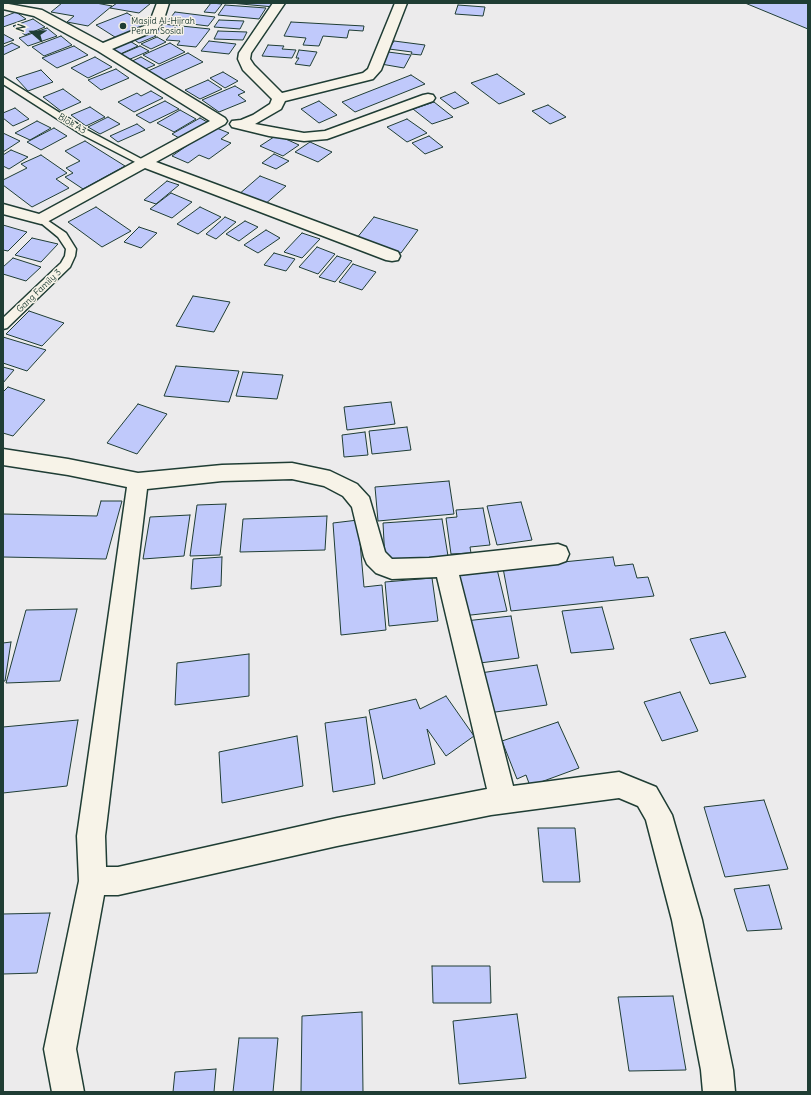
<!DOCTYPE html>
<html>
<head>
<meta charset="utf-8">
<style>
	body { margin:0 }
	#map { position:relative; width:811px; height:1095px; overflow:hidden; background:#ecebec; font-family:Delius,sans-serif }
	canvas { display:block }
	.frame { position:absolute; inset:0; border:4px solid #1f3d34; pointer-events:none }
	.north { position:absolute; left:12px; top:12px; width:40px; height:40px; -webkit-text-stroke:3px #f7f3e8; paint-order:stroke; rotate:290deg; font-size:11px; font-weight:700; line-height:16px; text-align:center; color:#1f3d34 }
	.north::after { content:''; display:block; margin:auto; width:14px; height:18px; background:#1f3d34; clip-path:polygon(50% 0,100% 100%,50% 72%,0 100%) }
</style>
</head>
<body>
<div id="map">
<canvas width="811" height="1095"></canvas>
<div class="frame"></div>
<div class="north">N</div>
</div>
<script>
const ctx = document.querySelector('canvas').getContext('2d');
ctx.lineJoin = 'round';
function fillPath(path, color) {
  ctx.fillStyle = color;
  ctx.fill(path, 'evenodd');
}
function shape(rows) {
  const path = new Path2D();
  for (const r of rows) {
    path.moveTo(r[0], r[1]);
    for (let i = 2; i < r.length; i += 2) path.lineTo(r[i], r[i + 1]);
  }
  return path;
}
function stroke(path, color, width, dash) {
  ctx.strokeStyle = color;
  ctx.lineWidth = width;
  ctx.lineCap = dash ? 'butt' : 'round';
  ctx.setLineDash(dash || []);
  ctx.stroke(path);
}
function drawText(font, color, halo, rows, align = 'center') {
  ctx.font = font + ' Delius,sans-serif';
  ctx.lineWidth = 3;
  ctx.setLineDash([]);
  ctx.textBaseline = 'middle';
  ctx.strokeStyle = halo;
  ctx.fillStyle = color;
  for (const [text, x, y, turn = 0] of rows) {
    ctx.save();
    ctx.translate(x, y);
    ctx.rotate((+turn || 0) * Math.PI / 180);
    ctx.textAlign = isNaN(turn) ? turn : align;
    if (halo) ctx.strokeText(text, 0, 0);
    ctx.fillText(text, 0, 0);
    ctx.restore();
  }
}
const building = shape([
	[62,3,96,3,112,6,88,26,67,22,74,16,51,12,62,3],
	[117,3,151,3,139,13,110,8,117,3],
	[211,3,222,4,215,13,204,12,211,3],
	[230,3,277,3,274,7,230,3],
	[745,3,808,3,808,29,745,3],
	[225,5,266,8,259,19,218,15,225,5],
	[458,5,485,7,483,16,455,14,458,5],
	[16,12,26,19,3,27,3,17,16,12],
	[175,12,215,17,208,26,168,21,175,12],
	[127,13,150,27,118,39,96,25,127,13],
	[33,19,45,27,25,35,13,26,33,19],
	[219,20,244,21,240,29,214,27,219,20],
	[291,22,364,26,363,31,349,30,347,38,323,36,319,46,303,45,306,38,284,36,291,22],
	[162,24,210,29,196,47,177,45,180,41,166,40,171,34,155,33,162,24],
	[47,28,57,36,28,46,19,38,47,28],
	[218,31,247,32,243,40,214,39,218,31],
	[150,32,156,36,139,43,133,39,150,32],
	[3,34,14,40,3,44,3,34],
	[61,36,72,45,44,56,32,47,61,36],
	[157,37,166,42,151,49,141,44,157,37],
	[128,40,138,46,118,55,108,49,128,40],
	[209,41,236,44,229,54,201,51,209,41],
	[394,41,425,45,421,55,411,54,412,52,389,49,394,41],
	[12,43,20,47,3,55,3,47,12,43],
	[170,43,185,52,159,64,143,55,170,43],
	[268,45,284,46,282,49,296,50,292,58,262,56,268,45],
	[74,46,88,55,57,68,42,58,74,46],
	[140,46,149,51,128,60,119,55,140,46],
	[299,50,317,52,310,66,295,64,299,58,296,58,299,50],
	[388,52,411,55,404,68,381,64,388,52],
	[188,53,203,62,163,80,148,71,188,53],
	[95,57,112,67,88,78,71,68,95,57],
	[141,57,155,65,143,70,130,62,141,57],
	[116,69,129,78,101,90,88,80,116,69],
	[41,70,53,82,28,91,16,78,41,70],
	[223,72,238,81,225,88,210,78,223,72],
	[497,74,525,94,499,104,471,83,497,74],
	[411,75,425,84,355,112,342,102,411,75],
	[208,80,222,89,200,99,185,90,208,80],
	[235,86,245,92,238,95,246,101,219,112,202,100,235,86],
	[63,89,81,102,61,111,43,97,63,89],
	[151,91,163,98,134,112,118,102,137,93,141,96,151,91],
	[455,92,469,103,454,109,440,98,455,92],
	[165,101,179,109,150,123,136,115,165,101],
	[319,101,337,115,319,123,301,109,319,101],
	[434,102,453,117,432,124,413,109,434,102],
	[548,105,566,117,550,124,532,111,548,105],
	[90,107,105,117,86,126,71,115,90,107],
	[15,108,29,119,13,126,3,118,3,113,15,108],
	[180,110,196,119,174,132,157,123,180,110],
	[108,117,120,124,100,134,88,127,108,117],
	[200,118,209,123,181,139,172,134,200,118],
	[407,119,427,133,407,142,387,127,407,119],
	[37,121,51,128,30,140,15,133,37,121],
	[137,124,145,130,118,142,110,136,137,124],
	[214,127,229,133,221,139,231,143,209,159,199,155,188,163,172,156,214,127],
	[54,128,67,136,41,150,27,142,54,128],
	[3,133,20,141,3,152,3,133],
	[277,135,299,145,283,156,260,146,277,135],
	[429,136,443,147,425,154,412,143,429,136],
	[85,141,125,166,83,189,65,177,73,173,66,168,80,161,65,151,85,141],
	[310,142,332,152,318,162,295,152,310,142],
	[11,150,28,157,9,169,3,166,3,155,11,150],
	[274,154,289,161,276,169,262,163,274,154],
	[41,155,67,173,56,179,69,188,32,207,3,185,3,180,27,168,21,164,41,155],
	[260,176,286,186,264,205,238,195,260,176],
	[167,181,179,185,156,204,144,200,167,181],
	[171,193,192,202,172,218,150,209,171,193],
	[96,207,131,231,102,247,68,222,96,207],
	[200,207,221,217,198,234,177,224,200,207],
	[225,217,236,222,216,239,206,234,225,217],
	[374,217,418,230,401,253,356,239,374,217],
	[245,221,258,227,239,241,226,234,245,221],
	[3,225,27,232,8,251,3,250,3,225],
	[139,227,157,233,141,248,124,242,139,227],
	[266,230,280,238,258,253,244,245,266,230],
	[302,233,320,239,302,258,284,252,302,233],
	[32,238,58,244,41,262,15,255,32,238],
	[317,247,335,254,318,274,299,267,317,247],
	[274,253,295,259,286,271,264,265,274,253],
	[337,256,352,261,335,282,319,277,337,256],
	[13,258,41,267,26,281,3,274,3,267,13,258],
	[353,264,376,272,362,290,339,282,353,264],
	[193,296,230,302,214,332,176,326,193,296],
	[29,311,64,323,42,346,6,334,29,311],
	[3,337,46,350,27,371,3,363,3,337],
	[176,366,239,371,229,402,164,396,176,366],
	[3,367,14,370,3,383,3,367],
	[243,372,283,375,277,399,236,396,243,372],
	[8,387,45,400,13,436,3,433,3,392,8,387],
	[391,402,395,424,347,430,344,407,391,402],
	[138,404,167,414,137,454,107,443,138,404],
	[407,427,411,450,372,454,369,431,407,427],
	[365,432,368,455,344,457,342,435,365,432],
	[449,481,454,514,378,521,375,487,449,481],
	[101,501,122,501,106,559,3,557,3,514,97,516,101,501],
	[521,502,532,540,497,545,487,506,521,502],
	[226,504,220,555,190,556,197,505,226,504],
	[483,508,490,545,470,547,471,553,451,554,446,518,457,517,456,510,483,508],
	[190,515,184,556,143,559,150,517,190,515],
	[327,516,325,550,240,552,243,519,327,516],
	[442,519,448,556,385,561,383,523,442,519],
	[358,520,364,587,382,585,386,630,341,635,333,523,358,520],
	[222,557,221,586,191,589,193,559,222,557],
	[613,557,615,566,633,564,637,578,648,577,654,596,511,611,503,568,613,557],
	[497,569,507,611,462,616,454,574,497,569],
	[432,578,438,621,389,626,385,582,432,578],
	[602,607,614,649,571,653,562,611,602,607],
	[77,609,60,681,6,683,26,610,77,609],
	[511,616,519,658,472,664,465,621,511,616],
	[725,632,746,677,710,684,690,639,725,632],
	[11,642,5,681,3,681,3,643,11,642],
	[249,654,249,696,175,705,177,663,249,654],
	[537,665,547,705,488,713,480,673,537,665],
	[680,692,698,731,662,741,644,702,680,692],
	[446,696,474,736,446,756,427,729,435,764,383,779,369,710,416,699,420,709,446,696],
	[366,717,375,784,333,792,325,723,366,717],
	[78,720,67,786,3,793,3,727,78,720],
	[558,722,579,768,530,786,526,775,517,779,502,741,558,722],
	[297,736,303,786,222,803,219,752,297,736],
	[764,800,788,869,725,877,704,807,764,800],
	[538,828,575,828,580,882,543,882,538,828],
	[769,885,782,929,747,931,734,889,769,885],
	[50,913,37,973,3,974,3,914,50,913],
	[432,966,490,966,491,1003,433,1003,432,966],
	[673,996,686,1070,629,1071,618,997,673,996],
	[362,1012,363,1092,301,1092,302,1016,362,1012],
	[517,1014,526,1078,459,1084,453,1021,517,1014],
	[239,1038,278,1038,273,1092,233,1092,239,1038],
	[216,1069,214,1092,173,1092,175,1072,216,1069]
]);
fillPath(building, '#c0c9fb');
stroke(building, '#1f3d34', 1);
const lane = shape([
	[3,77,87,130,149,163,144,166,141,165,81,134,3,84,3,77],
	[41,216,66,233,76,249,75,256,70,267,7,328,3,329,3,318,61,263,65,256,66,249,58,237,36,219,41,216]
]);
const street = shape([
	[3,3,42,10,103,43,149,24,157,3,169,3,163,22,157,30,112,49,225,118,227,121,225,124,156,162,398,252,400,256,398,260,392,261,386,260,145,168,47,222,41,224,3,214,3,204,39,214,210,121,98,51,34,16,3,9,3,3],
	[273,3,285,3,251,53,250,59,254,65,282,93,363,73,368,69,395,3,407,3,381,70,373,79,285,101,281,109,255,124,304,133,325,131,423,95,428,94,433,95,435,98,433,101,327,139,304,141,269,136,232,127,230,124,232,121,241,120,253,115,270,104,272,99,243,70,238,59,239,53,273,3],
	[3,449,68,459,138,473,222,465,292,463,330,471,357,484,369,497,385,552,392,559,429,558,558,544,566,547,569,554,566,561,558,564,459,575,513,786,619,772,656,787,672,815,702,920,733,1070,735,1092,703,1092,701,1070,672,920,646,820,638,806,619,798,491,815,337,846,118,895,104,895,76,1049,84,1092,52,1092,44,1049,79,881,77,836,127,487,68,475,3,465,3,449],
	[292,479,324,486,343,496,352,507,364,557,367,564,376,573,392,579,437,577,487,789,337,818,118,867,106,867,105,836,147,489,222,481,292,479]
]);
stroke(lane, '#1f3d34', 3);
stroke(street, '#1f3d34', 3);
fillPath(lane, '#f7f3e8');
fillPath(street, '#f7f3e8');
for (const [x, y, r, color] of [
	[123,26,4,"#1f3d34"]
]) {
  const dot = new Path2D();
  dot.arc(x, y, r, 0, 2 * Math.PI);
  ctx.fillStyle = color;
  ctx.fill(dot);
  stroke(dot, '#f7f3e8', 1.5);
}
drawText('9px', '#1f3d34', '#f7f3e8', [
	["Masjid Al-Hijrah",131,21],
	["Perum Sosial",131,31]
], 'left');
drawText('9px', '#1f3d34', '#f7f3e8', [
	["Blok A3",72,124,31],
	["Gang Family 3",39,291,-44]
]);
</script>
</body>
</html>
